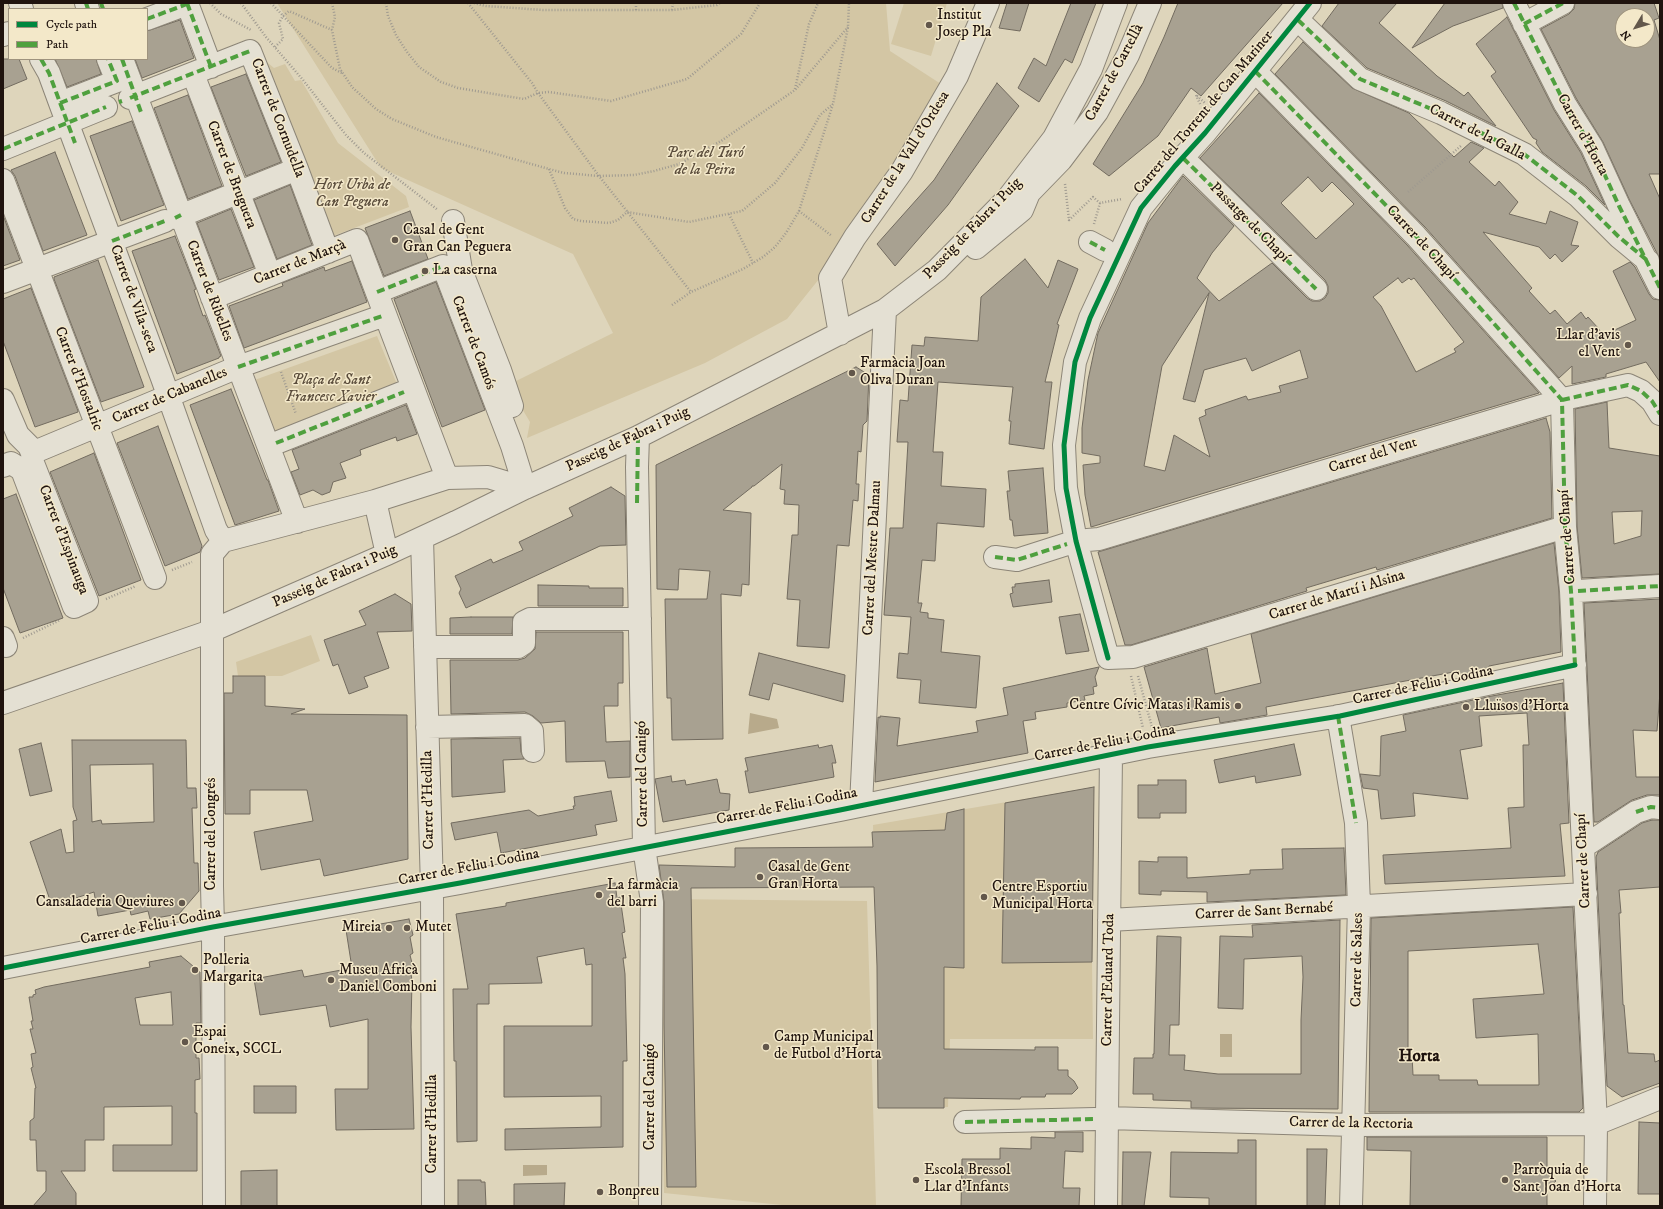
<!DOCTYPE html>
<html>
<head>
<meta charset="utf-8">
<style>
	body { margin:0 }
	#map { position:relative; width:1663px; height:1209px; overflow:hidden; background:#ded5bb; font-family:"IM FELL DW Pica",serif }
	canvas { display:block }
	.frame { position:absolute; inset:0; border:4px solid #1f130e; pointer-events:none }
	.legend { position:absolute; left:8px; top:8px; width:140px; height:52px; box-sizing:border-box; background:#f3e8c9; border:1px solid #9e937e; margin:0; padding:5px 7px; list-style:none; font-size:12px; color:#1f130e }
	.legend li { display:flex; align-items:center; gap:8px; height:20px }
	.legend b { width:20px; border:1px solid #9e937e }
	.north { position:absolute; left:1615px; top:8px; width:40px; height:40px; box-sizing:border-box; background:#f3e8c9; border:1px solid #9e937e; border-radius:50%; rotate:232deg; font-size:11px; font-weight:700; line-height:16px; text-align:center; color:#1f130e }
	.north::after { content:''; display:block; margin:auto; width:14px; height:18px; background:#62574b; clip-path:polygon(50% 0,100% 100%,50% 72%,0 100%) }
</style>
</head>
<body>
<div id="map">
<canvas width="1663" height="1209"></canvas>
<div class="frame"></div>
<ul class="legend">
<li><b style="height:5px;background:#00873e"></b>Cycle path</li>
<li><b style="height:5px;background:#4fa03e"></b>Path</li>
</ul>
<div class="north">N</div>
</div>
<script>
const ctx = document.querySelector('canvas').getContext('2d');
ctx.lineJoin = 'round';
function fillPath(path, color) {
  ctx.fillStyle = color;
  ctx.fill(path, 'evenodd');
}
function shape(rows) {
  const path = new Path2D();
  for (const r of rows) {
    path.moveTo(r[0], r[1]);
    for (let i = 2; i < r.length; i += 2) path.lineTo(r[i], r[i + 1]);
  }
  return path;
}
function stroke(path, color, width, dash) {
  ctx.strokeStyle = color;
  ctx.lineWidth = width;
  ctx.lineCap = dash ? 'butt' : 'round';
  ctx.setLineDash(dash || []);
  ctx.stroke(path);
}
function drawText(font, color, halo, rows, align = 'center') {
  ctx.font = font + ' "IM FELL DW Pica",serif';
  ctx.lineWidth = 3;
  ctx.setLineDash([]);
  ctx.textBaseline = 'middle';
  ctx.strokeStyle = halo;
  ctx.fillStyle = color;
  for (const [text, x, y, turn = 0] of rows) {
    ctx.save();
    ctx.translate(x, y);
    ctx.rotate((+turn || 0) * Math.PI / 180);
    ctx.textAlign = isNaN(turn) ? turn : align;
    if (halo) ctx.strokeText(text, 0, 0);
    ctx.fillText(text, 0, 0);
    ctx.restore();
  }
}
fillPath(shape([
	[277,3,886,3,890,51,941,84,835,259,787,319,705,363,527,438,530,422,512,392,514,382,613,333,573,254,381,168],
	[904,3,947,3,931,56,891,44],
	[262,58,274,68,285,64,295,81,301,80,338,143,406,196,409,207,333,236],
	[377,336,404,401,274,447,249,382],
	[311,635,320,661,282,676,238,676,236,662],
	[1094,787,1092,962,1093,1039,950,1039,948,1107,878,1108,877,982,873,825],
	[659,899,867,901,876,1206,792,1206,664,1193]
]), '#d3c6a4');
fillPath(shape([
	[750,713,777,719,779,728,748,734],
	[1220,1034,1232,1034,1232,1057,1220,1057],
	[523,1165,547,1165,547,1175,523,1176]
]), '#b8aa8b');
const building = shape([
	[1007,3,1029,3,1020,31,999,28,1007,3],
	[1071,3,1096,3,1072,63,1065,59,1039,102,1018,88,1034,58,1046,66,1071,3],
	[1178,3,1283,3,1201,96,1191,88,1158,136,1109,176,1093,164,1143,83,1164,37,1178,3],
	[1339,3,1397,3,1379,23,1437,76,1464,96,1468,92,1496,126,1446,101,1367,68,1322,26,1339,3],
	[1445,3,1502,3,1503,8,1453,26,1412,48,1445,3],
	[1575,3,1654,3,1659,18,1654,20,1660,40,1660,174,1649,174,1660,199,1660,259,1630,201,1603,142,1576,98,1541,29,1569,14,1574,9,1575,3],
	[1623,16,1647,16,1647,40,1623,40,1623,16],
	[1507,17,1554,110,1581,153,1605,205,1586,186,1542,152,1536,143,1537,140,1533,138,1491,76,1496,72,1476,44,1507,17],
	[180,20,194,58,142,78,135,59,147,59,147,31,180,20],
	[1303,42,1352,88,1409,113,1454,157,1471,142,1484,148,1469,162,1495,186,1499,181,1518,202,1509,214,1546,224,1550,211,1578,222,1571,245,1579,246,1562,262,1555,254,1550,259,1539,247,1483,232,1532,288,1529,291,1550,314,1555,310,1567,324,1581,312,1586,319,1588,317,1599,329,1602,336,1636,320,1613,271,1630,262,1635,267,1649,294,1653,299,1660,300,1660,382,1646,362,1606,374,1606,377,1572,384,1572,366,1559,378,1425,227,1275,74,1303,42],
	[3,59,19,59,27,79,3,89,3,59],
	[55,59,96,59,101,74,67,87,55,59],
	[246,74,281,162,246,176,211,87,246,74],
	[997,83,1019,106,948,205,895,266,877,244,934,180,997,83],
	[1259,93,1407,245,1539,393,1091,527,1085,495,1083,465,1100,463,1100,456,1082,453,1082,428,1088,380,1098,333,1148,223,1183,176,1234,226,1212,253,1197,278,1219,301,1272,263,1307,298,1312,301,1320,301,1325,298,1328,293,1328,286,1325,280,1200,158,1259,93],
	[1308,177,1322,192,1332,182,1354,204,1316,239,1281,203,1308,177],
	[1398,278,1402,283,1409,278,1411,280,1414,278,1464,342,1454,349,1456,352,1416,372,1381,306,1373,297,1398,278],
	[1209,293,1183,399,1195,402,1204,370,1246,358,1252,371,1300,350,1308,378,1279,386,1281,392,1248,400,1246,396,1205,410,1206,415,1199,418,1210,457,1174,435,1165,471,1144,466,1162,366,1209,293],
	[188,95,222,186,188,199,154,108,188,95],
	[132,121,164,205,121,221,90,136,132,121],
	[55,152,87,235,43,251,15,176,11,170,55,152],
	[290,185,312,245,277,259,254,200,290,185],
	[231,209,254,267,219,280,197,223,231,209],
	[410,211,428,259,384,276,365,228,410,211],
	[3,215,20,260,3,266,3,215],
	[175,236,196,289,194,290,203,316,205,315,221,356,219,357,219,358,177,374,132,251,175,236],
	[1025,259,1048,288,1058,260,1078,269,1057,324,1059,325,1045,382,1052,382,1044,449,1009,444,1011,421,1009,421,1013,387,938,382,933,452,943,452,941,486,986,489,984,527,937,523,935,561,922,560,918,603,922,603,920,612,928,613,928,618,944,620,941,652,980,656,976,708,919,703,921,680,897,678,899,653,908,654,911,617,884,615,890,528,903,528,908,442,897,442,900,400,908,401,912,345,924,346,925,337,978,341,981,297,1025,259],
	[98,260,144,387,101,402,54,279,54,277,98,260],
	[352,261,367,302,244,348,229,306,283,286,282,283,324,267,325,271,352,261],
	[436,282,485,410,442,427,394,299,436,282],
	[31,288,78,411,78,412,35,427,3,341,3,299,31,288],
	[856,367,869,375,867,421,863,425,861,452,858,451,856,484,859,484,858,501,853,500,849,546,837,545,829,648,797,646,800,600,787,599,792,535,798,535,799,505,784,504,785,490,780,489,782,464,754,486,752,486,752,487,723,510,751,513,749,585,742,584,741,596,721,594,723,739,672,740,671,698,667,698,665,599,707,599,710,571,679,569,678,590,657,589,656,465,856,367],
	[231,389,267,480,268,480,279,511,235,525,190,405,231,389],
	[1607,402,1609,448,1660,456,1660,574,1582,578,1577,526,1575,409,1607,402],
	[1642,511,1641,536,1614,544,1612,512,1642,511],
	[406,405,417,434,397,441,396,437,360,450,361,455,340,463,346,478,333,482,330,492,322,495,313,490,300,495,291,472,299,469,292,450,406,405],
	[1546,418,1550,432,1552,518,1377,570,1376,567,1306,588,1307,591,1131,645,1125,645,1098,552,1546,418],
	[158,426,202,546,200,552,165,566,117,443,158,426],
	[94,453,141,580,99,596,50,472,94,453],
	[1043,468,1048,533,1014,536,1012,520,1010,520,1007,491,1010,491,1008,471,1043,468],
	[611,487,625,496,626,545,600,546,466,608,459,593,461,589,455,576,491,559,493,563,523,550,519,542,573,516,569,508,611,487],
	[16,494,63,618,20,633,3,588,3,499,16,494],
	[1554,543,1559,592,1561,652,1489,666,1489,671,1459,677,1459,671,1266,707,1267,715,1220,723,1219,717,1161,728,1144,667,1207,648,1215,694,1261,683,1251,634,1554,543],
	[1049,580,1052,602,1013,607,1010,594,1013,593,1012,587,1015,587,1015,584,1049,580],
	[538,585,589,586,589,588,623,588,623,606,538,606,538,585],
	[395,594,411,604,412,631,377,632,389,668,364,677,368,687,349,694,338,664,333,666,324,640,366,625,359,611,395,594],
	[1660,599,1660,692,1657,731,1633,730,1636,777,1660,777,1660,795,1647,795,1632,800,1598,822,1594,822,1584,603,1660,599],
	[1080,614,1089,651,1066,654,1059,617,1080,614],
	[471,617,513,617,512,634,450,634,450,618,471,617],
	[536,632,623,632,623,683,618,683,618,706,604,706,606,742,630,741,630,777,608,778,605,761,566,762,565,721,541,723,533,716,525,712,451,714,450,660,518,660,525,658,535,649,536,632],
	[759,653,845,675,843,702,773,683,769,700,749,695,759,653],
	[1099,667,1095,677,1097,686,1093,687,1094,694,1084,696,1085,700,1067,703,1067,707,1035,712,1036,719,1023,721,1028,753,875,782,878,717,880,718,880,716,900,718,897,746,978,732,976,721,1008,715,1003,688,1099,667],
	[233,676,265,676,265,706,305,709,291,714,407,715,408,859,324,876,320,859,261,870,254,832,313,821,307,790,250,790,250,814,225,814,224,693,233,693,233,676],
	[1563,683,1569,823,1560,824,1565,876,1385,884,1383,855,1511,848,1508,808,1524,807,1523,745,1529,745,1527,713,1479,716,1482,746,1460,750,1468,799,1413,793,1415,816,1381,819,1378,790,1363,788,1360,774,1380,776,1381,736,1406,731,1403,715,1492,696,1563,683],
	[520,738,521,752,524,759,503,760,505,792,452,797,451,739,520,738],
	[72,740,186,740,187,788,196,788,197,808,192,808,194,863,198,863,199,891,179,914,150,919,148,911,131,915,130,910,98,916,94,892,52,906,30,842,61,829,66,853,74,852,73,821,77,820,73,807,72,740],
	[153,764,154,822,102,824,101,820,92,822,90,765,153,764],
	[41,743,52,791,30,796,19,749,41,743],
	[1294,744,1301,775,1256,783,1255,776,1219,783,1214,760,1294,744],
	[818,745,819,748,832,745,836,763,832,763,834,777,749,793,745,771,748,771,745,758,818,745],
	[671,776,672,782,685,780,686,785,717,779,720,793,730,794,729,810,663,822,655,779,671,776],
	[1158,780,1186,780,1186,813,1160,813,1160,818,1138,818,1138,785,1158,785,1158,780],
	[1094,787,1092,962,1002,963,1005,803,1094,787],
	[611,791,617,821,595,825,597,835,501,853,497,832,455,840,451,823,529,810,538,816,574,809,573,806,575,806,574,797,611,791],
	[964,809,964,968,944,967,944,1049,1035,1050,1035,1047,1058,1047,1058,1070,1068,1070,1068,1076,1074,1081,1078,1088,1072,1094,1046,1094,1045,1097,1021,1097,1020,1099,944,1098,944,1108,878,1108,877,966,874,887,691,888,696,1187,667,1187,664,1024,664,902,659,865,735,867,735,848,873,847,872,832,945,830,947,813,964,809],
	[1652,820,1660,820,1660,887,1619,890,1621,913,1619,913,1623,1005,1624,1005,1628,1053,1654,1054,1655,1062,1660,1060,1660,1083,1622,1097,1607,1086,1596,857,1598,852,1642,823,1652,820],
	[1344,848,1346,895,1207,902,1207,892,1161,891,1161,895,1139,894,1139,861,1158,862,1158,857,1187,857,1187,878,1250,874,1250,870,1283,869,1282,849,1344,848],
	[615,883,617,898,620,897,625,932,622,933,626,958,623,958,625,974,627,1061,623,1061,623,1147,505,1150,505,1129,601,1127,601,1096,504,1097,504,1026,592,1026,592,964,586,965,584,948,537,957,542,983,489,984,489,1004,477,1004,477,1141,457,1142,456,1061,454,1061,453,989,468,989,456,914,506,906,506,903,615,883],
	[1573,907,1583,1108,1579,1112,1369,1112,1371,918,1573,907],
	[1538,944,1544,994,1473,999,1476,1038,1538,1034,1539,1085,1478,1085,1477,1080,1439,1080,1439,1075,1413,1075,1412,1055,1408,1055,1408,951,1538,944],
	[409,919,413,935,410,937,413,953,410,955,413,967,410,969,412,980,411,1027,414,1129,336,1130,335,1089,368,1089,368,1019,330,1027,326,1005,260,1015,254,979,302,970,304,977,352,968,346,930,409,919],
	[1340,920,1338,1109,1191,1108,1191,1101,1153,1100,1153,1094,1133,1094,1134,1058,1153,1058,1153,1054,1154,1054,1157,936,1181,937,1179,1025,1170,1025,1169,1055,1185,1055,1184,1070,1218,1074,1301,1074,1301,1020,1303,977,1302,956,1244,959,1243,1009,1218,1008,1220,936,1253,937,1252,925,1340,920],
	[181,956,200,972,201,1023,196,1023,196,1058,199,1058,200,1079,195,1080,195,1113,197,1113,197,1171,113,1171,113,1145,172,1145,172,1106,104,1107,104,1140,85,1140,85,1171,61,1171,76,1193,76,1206,33,1206,46,1191,46,1171,37,1171,36,1140,30,1140,30,1121,34,1118,35,1088,36,1088,31,1068,33,1067,31,1054,36,1053,30,1029,33,1029,31,1021,33,1021,29,997,33,997,33,995,36,994,35,990,44,987,150,967,149,962,181,956],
	[171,992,173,1025,140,1025,135,998,171,992],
	[254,1086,296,1086,296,1113,254,1113,254,1086],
	[1639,1122,1660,1123,1660,1194,1638,1194,1639,1122],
	[1055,1132,1083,1132,1083,1152,1065,1151,1063,1188,1080,1188,1079,1206,961,1206,962,1159,1000,1159,1000,1148,1031,1149,1031,1137,1055,1138,1055,1132],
	[1367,1137,1547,1137,1547,1174,1556,1181,1547,1189,1547,1206,1410,1206,1411,1151,1367,1150,1367,1137],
	[1238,1140,1256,1140,1256,1206,1209,1206,1209,1198,1170,1197,1171,1152,1238,1153,1238,1140],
	[1307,1149,1327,1149,1325,1206,1307,1206,1307,1149],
	[1123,1152,1151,1152,1144,1206,1122,1206,1123,1152],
	[277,1170,277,1206,241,1206,241,1171,277,1170],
	[458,1180,481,1180,481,1182,485,1182,486,1206,458,1206,458,1180],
	[565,1183,564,1206,514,1206,514,1184,565,1183]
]);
fillPath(building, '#a8a191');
stroke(building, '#726b5f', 1);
const minor = shape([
	[20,3,22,9],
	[86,3,88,9],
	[187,3,211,67],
	[1310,3,1205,133,1175,166,1141,208,1090,318,1075,362,1064,445,1066,488,1076,541,1108,658,1133,657,1565,527],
	[1514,3,1565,104,1592,147,1619,206,1660,288],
	[147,19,187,4],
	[1298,20,1360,79,1441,113,1524,154,1578,196,1619,237,1648,261],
	[1524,24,1563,3],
	[3,35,9,33],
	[41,59,49,73,60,103,162,378,216,530,223,541],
	[122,59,297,522],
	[1255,71,1416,236,1562,400,1565,527,1571,591,1596,1124,1595,1206],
	[193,74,270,275],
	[130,98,250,51,297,169,328,252],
	[60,103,117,81,108,59],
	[3,149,106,107],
	[1183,158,1316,289],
	[3,180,155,578],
	[175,218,297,169],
	[453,221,461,270,500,370,512,406],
	[1090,242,1105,250],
	[976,248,1022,210,1029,193,1061,160,1097,112,1128,55,1150,3],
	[3,282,165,221],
	[377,292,443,266,512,446,525,488],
	[212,298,357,240,447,478],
	[840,334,830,278,855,237,902,171,957,76,988,3],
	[3,400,18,435,29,446,32,453],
	[638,437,637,467,644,847,652,902,650,1206],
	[276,443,404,392],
	[3,466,11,463,22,470,29,468,33,463,32,453,238,367,385,315],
	[22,470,74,607,87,601,33,463],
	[375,501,387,554],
	[422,538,432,888,433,1206],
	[1076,541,1099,539,1568,398,1628,385,1641,391,1652,401,1660,414],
	[995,557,1017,560,1067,544],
	[1578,591,1660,586],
	[3,638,6,646],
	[425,647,518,647,524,643,524,622,530,619,640,619],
	[3,703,211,631,387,554,456,522,525,488,638,437,885,310,937,270,1008,198,1054,138,1091,69,1116,3],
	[1338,716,1356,823,1359,906,1351,1206],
	[427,727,525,725,532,731,533,751],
	[861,805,885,310],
	[1583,847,1636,812,1651,807,1660,808],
	[1109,920,1586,894],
	[3,968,213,927,460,883,840,810,1148,747,1340,716,1575,665],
	[1107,1118,1354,1125,1596,1124,1660,1098],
	[965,1122,1095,1119],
	[214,1206,213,927,212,886,212,554,223,541,375,501,447,478,488,477,525,488],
	[1106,1206,1111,754]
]);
stroke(minor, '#8c8577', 24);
stroke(shape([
	[210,3,221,14,251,30],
	[241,3,266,37,303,80,346,135,364,153,438,210],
	[271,3,332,68,342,73],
	[332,3,335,17,332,30,340,69,352,87,376,109,392,119,436,137,549,169,564,173,599,176,634,175,654,171,679,164,721,141,795,90,848,27],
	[386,3,388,16,396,35,407,52,419,67,441,82,458,88,524,99,538,93,549,92,611,101,687,79,741,34,760,3],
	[468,3,532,83,538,93,599,176,691,292],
	[474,3,486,6,543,10,672,10,717,5,720,3],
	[636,3,636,10],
	[672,10,673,3],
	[275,47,283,39,279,23,283,16,289,11,332,30],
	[795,89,809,24,818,3],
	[1196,95,1201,106],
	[1197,96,1205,103],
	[549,169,565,208,573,219,581,221,609,223,618,220,627,212,689,222,742,211,775,183,802,148,820,115,833,104],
	[1065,184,1069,220,1093,197,1100,203,1122,199],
	[1408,192,1462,145],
	[799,211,833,104,848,27,849,3],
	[729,214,753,263],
	[1094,224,1100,203],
	[672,305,691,292,743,269,763,257,775,247,786,233,799,211,832,236],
	[281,372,296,414],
	[172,570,192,562],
	[106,599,136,586],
	[23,638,60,620],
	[1131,676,1143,728],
	[1138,676,1152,727]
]), '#9f9a90', 2.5, [1, 2]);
stroke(minor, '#e4e0d3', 22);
stroke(shape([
	[86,3,88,9],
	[101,3,103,9],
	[187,3,211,67],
	[1514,3,1565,104,1592,147,1619,206,1660,288],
	[147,19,187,4],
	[1298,20,1360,79,1441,113,1524,154,1578,196,1619,237,1648,261],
	[1524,24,1563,3],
	[41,59,49,73,75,143],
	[122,59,142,115],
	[1255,71,1416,236,1562,400,1565,527,1571,591,1575,665,1572,666],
	[130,98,250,51],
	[119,102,122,101],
	[60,103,117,81,108,59],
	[3,149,106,107],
	[1183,158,1316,289],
	[175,218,181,215],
	[112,241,165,221],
	[1090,242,1105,250],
	[377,292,443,266],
	[238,367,385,315],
	[1562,400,1628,385,1641,391,1652,401,1660,414],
	[276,443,404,392],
	[637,503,638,437],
	[995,557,1017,560,1067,544],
	[1578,591,1660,586],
	[1338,716,1356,823],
	[1636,812,1651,807,1660,808],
	[965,1122,1095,1119]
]), '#4fa03e', 4, [8, 4]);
stroke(shape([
	[1108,658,1076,541,1066,488,1064,445,1075,362,1090,318,1141,208,1175,166,1205,133,1310,3],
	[3,968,213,927,460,883,840,810,1148,747,1340,716,1575,665]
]), '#00873e', 5);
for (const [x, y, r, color] of [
	[929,25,4,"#62574b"],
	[395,240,4,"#62574b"],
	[425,271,4,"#62574b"],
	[1628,345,4,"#62574b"],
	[852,373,4,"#62574b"],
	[1238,706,4,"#62574b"],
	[1466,707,4,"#62574b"],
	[760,877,4,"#62574b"],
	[599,895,4,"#62574b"],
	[984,897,4,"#62574b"],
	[182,903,4,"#62574b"],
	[389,928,4,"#62574b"],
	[407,928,4,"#62574b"],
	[195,970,4,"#62574b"],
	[331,980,4,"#62574b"],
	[185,1042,4,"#62574b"],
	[766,1047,4,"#62574b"],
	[916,1180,4,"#62574b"],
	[1505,1180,4,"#62574b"],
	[600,1192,4,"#62574b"]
]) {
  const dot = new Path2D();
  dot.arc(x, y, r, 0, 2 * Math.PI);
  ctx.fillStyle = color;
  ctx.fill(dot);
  stroke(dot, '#f3e8c9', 1.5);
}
drawText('15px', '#1f130e', '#f3e8c9', [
	["Institut",937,16],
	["Josep Pla",937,33],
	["Casal de Gent",403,231],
	["Gran Can Peguera",403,248],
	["La caserna",433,271],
	["Llar d'avis",1620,336,"right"],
	["el Vent",1620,353,"right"],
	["Farmàcia Joan",860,364],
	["Oliva Duran",860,381],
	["Centre Cívic Matas i Ramis",1230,706,"right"],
	["Lluïsos d'Horta",1474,707],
	["Casal de Gent",768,868],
	["Gran Horta",768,885],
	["La farmàcia",607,886],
	["del barri",607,903],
	["Centre Esportiu",992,888],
	["Municipal Horta",992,905],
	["Cansaladeria Queviures",174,903,"right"],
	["Mireia",381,928,"right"],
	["Mutet",415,928],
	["Polleria",203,961],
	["Margarita",203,978],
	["Museu Africà",339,971],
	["Daniel Comboni",339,988],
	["Espai",193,1033],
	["Coneix, SCCL",193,1050],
	["Camp Municipal",774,1038],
	["de Futbol d'Horta",774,1055],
	["Escola Bressol",924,1171],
	["Llar d'Infants",924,1188],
	["Parròquia de",1513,1171],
	["Sant Joan d'Horta",1513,1188],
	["Bonpreu",608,1192]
], 'left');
drawText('15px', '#1f130e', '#f3e8c9', [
	["Carrer de Cartellà",1115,73,-62],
	["Carrer del Torrent de Can Mariner",1204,113,-50],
	["Carrer de Cornudella",277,118,69],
	["Carrer de la Galla",1477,133,27],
	["Carrer d'Horta",1582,135,61],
	["Carrer de la Vall d'Ordesa",906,158,-58],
	["Carrer de Bruguera",231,175,69],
	["Passatge de Chapí",1249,223,45],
	["Passeig de Fabra i Puig",973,229,-46],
	["Carrer de Chapí",1421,243,47],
	["Carrer de Marçà",300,263,-22],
	["Carrer de Ribelles",209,291,69],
	["Carrer de Vila-seca",133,299,70],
	["Carrer de Camós",473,343,69],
	["Carrer d'Hostalric",78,379,69],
	["Carrer de Cabanelles",170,396,-23],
	["Passeig de Fabra i Puig",628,440,-25],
	["Carrer del Vent",1373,456,-17],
	["Carrer de Chapí",1568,537,-94],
	["Carrer d'Espinauga",63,540,69],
	["Carrer del Mestre Dalmau",873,558,-87],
	["Passeig de Fabra i Puig",335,577,-24],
	["Carrer de Martí i Alsina",1337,596,-17],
	["Carrer de Feliu i Codina",1423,686,-12],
	["Carrer de Feliu i Codina",1105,744,-11],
	["Carrer del Canigó",643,774,-91],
	["Carrer d'Hedilla",429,800,-91],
	["Carrer de Feliu i Codina",787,807,-11],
	["Carrer del Congrés",212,834,-90],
	["Carrer de Chapí",1584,861,-93],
	["Carrer de Feliu i Codina",469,868,-11],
	["Carrer de Sant Bernabé",1264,912,-3],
	["Carrer de Feliu i Codina",151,927,-11],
	["Carrer de Salses",1358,960,-89],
	["Carrer d'Eduard Toda",1109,980,-89],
	["Carrer del Canigó",651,1097,-90],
	["Carrer d'Hedilla",433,1124,-90],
	["Carrer de la Rectoria",1351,1124,1]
]);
drawText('italic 15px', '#5b4d3c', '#f3e8c9', [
	["Parc del Turó",705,154],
	["de la Peira",705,171],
	["Hort Urbà de",352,186],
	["Can Peguera",352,203],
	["Plaça de Sant",331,381],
	["Francesc Xavier",331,398]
]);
drawText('bold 17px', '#1f130e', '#f3e8c9', [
	["Horta",1419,1057]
]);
</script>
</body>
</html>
